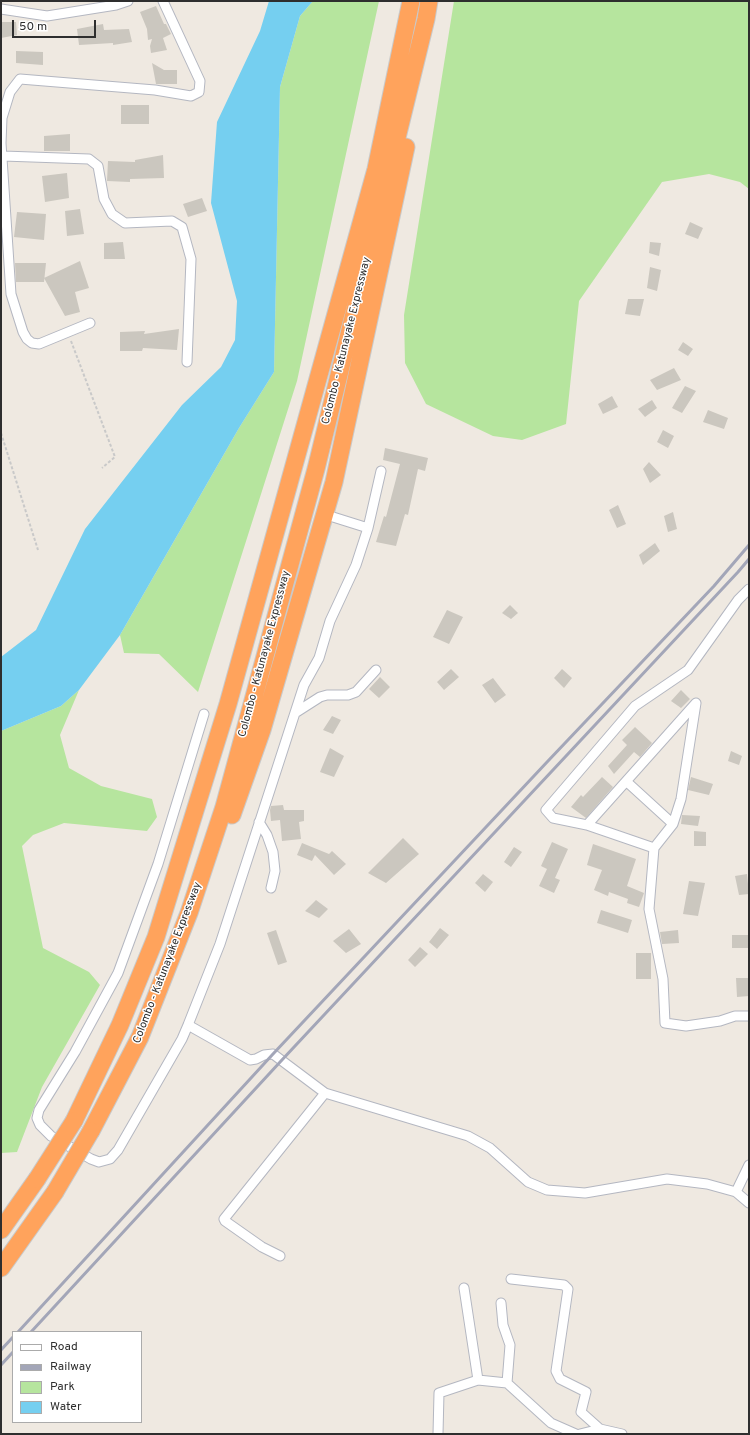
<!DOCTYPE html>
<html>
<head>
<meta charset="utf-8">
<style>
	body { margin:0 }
	#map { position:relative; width:750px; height:1435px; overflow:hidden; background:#efe9e1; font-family:Overpass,sans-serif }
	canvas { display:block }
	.frame { position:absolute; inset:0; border:2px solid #2e2e2e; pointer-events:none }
	.legend { position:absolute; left:12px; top:1331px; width:130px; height:92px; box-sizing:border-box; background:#fff; border:1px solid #ababab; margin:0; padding:5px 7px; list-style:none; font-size:12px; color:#2e2e2e }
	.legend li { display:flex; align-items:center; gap:8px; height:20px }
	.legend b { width:20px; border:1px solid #ababab }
	.scale { position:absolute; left:12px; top:20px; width:84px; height:18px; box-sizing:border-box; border:2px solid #2e2e2e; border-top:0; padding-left:5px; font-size:12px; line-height:14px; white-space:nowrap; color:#2e2e2e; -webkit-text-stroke:3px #fff; paint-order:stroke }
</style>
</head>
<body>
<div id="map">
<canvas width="750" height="1435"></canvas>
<div class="frame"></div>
<ul class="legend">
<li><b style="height:5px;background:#fff"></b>Road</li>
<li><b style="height:5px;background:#a3a6b8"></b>Railway</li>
<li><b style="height:11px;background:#b6e59e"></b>Park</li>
<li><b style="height:11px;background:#75cff0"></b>Water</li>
</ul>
<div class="scale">50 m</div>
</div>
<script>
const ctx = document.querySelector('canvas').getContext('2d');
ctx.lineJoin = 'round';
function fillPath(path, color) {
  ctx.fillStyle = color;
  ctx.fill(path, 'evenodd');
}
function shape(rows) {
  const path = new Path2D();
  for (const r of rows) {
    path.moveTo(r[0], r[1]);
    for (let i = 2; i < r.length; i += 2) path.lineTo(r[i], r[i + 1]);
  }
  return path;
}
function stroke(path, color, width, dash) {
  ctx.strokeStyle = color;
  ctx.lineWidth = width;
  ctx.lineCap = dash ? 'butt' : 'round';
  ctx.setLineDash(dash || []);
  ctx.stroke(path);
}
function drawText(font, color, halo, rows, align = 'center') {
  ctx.font = font + ' Overpass,sans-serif';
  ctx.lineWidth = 3;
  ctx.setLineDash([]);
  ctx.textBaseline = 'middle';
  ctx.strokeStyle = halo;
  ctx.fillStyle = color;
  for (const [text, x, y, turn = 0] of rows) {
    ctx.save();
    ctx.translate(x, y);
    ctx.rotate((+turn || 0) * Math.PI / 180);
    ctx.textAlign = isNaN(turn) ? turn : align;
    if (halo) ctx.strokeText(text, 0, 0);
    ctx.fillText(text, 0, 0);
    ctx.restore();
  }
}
fillPath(shape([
	[313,1,379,1,297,381,198,692,159,654,124,653,120,635,239,428,274,372,280,87,300,16],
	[454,1,749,1,749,189,740,182,709,174,662,182,579,301,566,424,522,440,493,436,426,404,405,363,404,315],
	[79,690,60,735,69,768,101,786,152,799,157,817,147,831,64,823,33,835,22,846,43,948,89,972,100,985,42,1087,17,1152,1,1153,1,731,61,706]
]), '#b6e59e');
fillPath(shape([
	[269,1,313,1,300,16,280,87,274,372,239,428,120,635,79,690,61,706,1,731,1,657,36,630,85,529,182,405,221,367,235,340,237,301,211,203,217,122,260,31]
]), '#75cff0');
fillPath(shape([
	[156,6,164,24,166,24,171,34,163,38,167,50,151,53,150,46,152,39,148,40,147,29,140,12],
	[1,22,16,22,17,35,1,38],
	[103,24,104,30,129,29,132,42,113,45,113,43,79,45,77,29],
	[16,51,43,52,43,65,16,63],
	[152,63,164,70,177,70,177,84,156,84],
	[121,105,149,105,149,124,121,124],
	[70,134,70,151,44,151,44,136],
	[163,155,164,178,130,179,130,182,107,181,108,161,135,162,135,160],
	[67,173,69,198,45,202,42,176],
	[202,198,207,211,188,217,183,204],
	[80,209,84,234,67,236,65,211],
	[17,212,46,214,44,240,14,237],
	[690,222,703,228,698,239,685,234],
	[123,242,125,259,104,259,104,243],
	[650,242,661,243,659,256,649,253],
	[80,261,89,288,75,292,80,312,65,316,44,278],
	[15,263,46,263,44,282,16,282],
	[650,267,661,270,657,291,647,288],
	[628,299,644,299,640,316,625,314],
	[179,329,177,350,143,348,142,351,120,351,120,332,145,331,144,334],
	[683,342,693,349,688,356,678,350],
	[674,368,681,380,657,390,650,380],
	[685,386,696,391,682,413,672,408],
	[612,396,618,407,603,414,598,404],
	[652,400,657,408,645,417,638,409],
	[708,410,728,418,724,429,703,422],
	[663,430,674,436,668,448,657,442],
	[385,448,428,458,425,471,418,469,408,515,405,514,396,546,376,542,384,516,386,517,400,464,383,460],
	[649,462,661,475,650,483,643,469],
	[618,505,626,524,617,528,609,510],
	[673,512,677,529,668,532,664,516],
	[655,543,660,551,643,565,639,555],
	[510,605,518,613,511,619,502,613],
	[447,610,463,617,449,644,433,637],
	[451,669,459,677,444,690,437,682],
	[562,669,572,678,564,688,554,678],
	[380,677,390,687,379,698,369,689],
	[493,678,506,695,495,703,482,685],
	[681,690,690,699,681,708,671,701],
	[332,716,341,720,333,734,323,730],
	[635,727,652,743,640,757,634,752,614,774,608,766,627,745,622,740],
	[330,748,344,756,334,777,320,772],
	[731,751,742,756,739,765,728,761],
	[602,777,613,787,586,818,571,807,581,795,583,797],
	[691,777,713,784,709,795,688,790],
	[283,805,284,810,304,810,304,821,299,822,301,839,282,841,280,820,271,821,270,810,271,806],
	[682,815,700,816,698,826,681,824],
	[694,831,706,832,706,846,694,846],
	[403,838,419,854,386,883,368,873],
	[552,842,568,849,555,878,560,880,554,893,539,886,547,869,541,866],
	[302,843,329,854,332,851,346,864,334,875,315,855,312,861,297,855],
	[593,844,636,859,627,886,644,893,639,907,627,903,628,899,609,892,608,896,594,890,602,870,587,865],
	[514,847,522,852,511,867,504,862],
	[483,874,493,882,485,892,475,883],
	[747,874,749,894,739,895,735,876],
	[689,881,705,883,698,916,683,914],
	[316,900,328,909,319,918,305,911],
	[601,910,632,920,628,933,597,923],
	[440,928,449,935,437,949,429,942],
	[349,929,361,944,346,953,333,941],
	[276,930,287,962,278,965,267,933],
	[678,930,679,943,662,944,660,932],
	[732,935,749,935,749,948,732,948],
	[420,947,428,954,415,967,408,960],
	[636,953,651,953,651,979,636,979],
	[736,978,749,978,749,996,737,997]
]), '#cbc7bf');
const minor = shape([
	[1,9,47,16,116,5,128,1],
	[3,156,89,159,98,166,104,199,112,214,125,223,172,221,182,227,191,259,187,362],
	[90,323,39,344,32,343,27,339,23,332,11,294,1,143,2,118,10,92,20,79,155,90,191,96,199,92,200,81,163,1],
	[333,517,368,528],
	[295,713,320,697,327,695,348,695,356,692,376,670],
	[204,714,158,864,118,973,75,1052,39,1110,37,1118,40,1125,51,1136,91,1159,99,1162,110,1159,118,1150,182,1039,188,1025,220,944,304,685,319,658,330,621,356,565,368,528,381,471],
	[627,782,673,824],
	[259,822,267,835,273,852,275,871,271,888],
	[587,825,696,703,681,799,673,824,654,848,649,909,663,979,665,1023,686,1026,720,1021,735,1016,749,1016],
	[654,848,587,825,553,818,546,810,635,706,688,670,738,600,749,589],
	[188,1025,250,1060,256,1059,264,1055,273,1054,325,1093,468,1136,490,1148,528,1182,547,1190,585,1193,667,1179,707,1184,736,1192,749,1203],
	[736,1192,749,1165],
	[280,1256,262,1247,225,1221,224,1219,325,1093],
	[511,1279,564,1285,568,1289,556,1371,560,1379,586,1392,581,1412,600,1429],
	[464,1288,478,1380],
	[501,1303,503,1325,510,1345,507,1383],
	[438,1434,439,1393,478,1380,507,1383,551,1423,576,1434],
	[580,1434,600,1429,622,1434]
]);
const motorway = shape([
	[232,815,262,730,334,482,406,147],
	[74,1121,120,1025,156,937,228,704,376,169,411,1],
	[91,1131,140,1037,189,913,224,807,316,469,426,19,429,1],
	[1,1230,37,1179],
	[1,1268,55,1192]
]);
stroke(minor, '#b4b7c1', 11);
stroke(motorway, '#c9c9c9', 19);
stroke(shape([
	[71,341,115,457,102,468],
	[1,433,38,550]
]), '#c9c9c9', 2, [3, 2]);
stroke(minor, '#fff', 9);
stroke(motorway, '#ffa35c', 17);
stroke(shape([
	[18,1332,273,1054,548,761,714,586,749,545],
	[31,1332,281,1061,738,572,749,559],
	[1,1350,13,1337],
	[1,1365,13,1352]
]), '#a3a6b8', 3);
const motorwayBridge = shape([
	[37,1179,74,1121],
	[55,1192,91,1131]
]);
stroke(motorwayBridge, '#c9c9c9', 19, []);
stroke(motorwayBridge, '#ffa35c', 17);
drawText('11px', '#2e2e2e', '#fff', [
	["Colombo - Katunayake Expressway",347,341,-76],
	["Colombo - Katunayake Expressway",265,654,-75],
	["Colombo - Katunayake Expressway",168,963,-69]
]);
</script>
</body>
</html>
